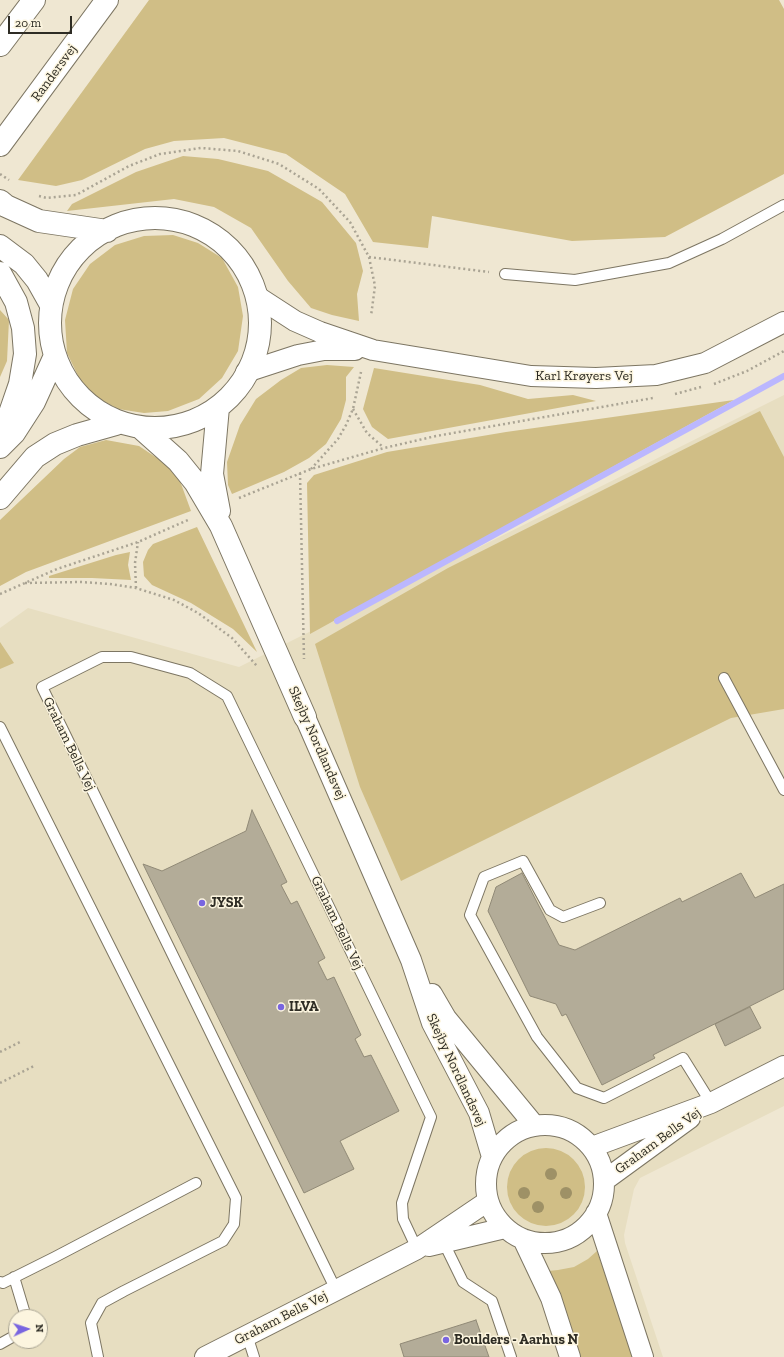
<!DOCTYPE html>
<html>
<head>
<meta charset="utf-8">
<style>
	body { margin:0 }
	#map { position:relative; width:784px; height:1357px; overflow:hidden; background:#efe7d2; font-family:"Zilla Slab",serif }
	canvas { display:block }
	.north { position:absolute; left:8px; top:1309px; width:40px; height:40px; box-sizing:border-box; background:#fcf5df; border:1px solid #aaa594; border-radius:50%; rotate:87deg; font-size:11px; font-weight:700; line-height:16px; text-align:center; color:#2e2c24 }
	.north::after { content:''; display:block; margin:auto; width:14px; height:18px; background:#7965e0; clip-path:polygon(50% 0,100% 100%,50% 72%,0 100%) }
	.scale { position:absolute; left:8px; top:16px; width:64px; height:18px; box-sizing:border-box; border:2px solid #2e2c24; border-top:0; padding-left:5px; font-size:12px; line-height:14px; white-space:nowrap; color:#2e2c24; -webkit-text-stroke:3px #fcf5df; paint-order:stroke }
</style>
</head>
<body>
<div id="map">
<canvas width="784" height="1357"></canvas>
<div class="north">N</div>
<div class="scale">20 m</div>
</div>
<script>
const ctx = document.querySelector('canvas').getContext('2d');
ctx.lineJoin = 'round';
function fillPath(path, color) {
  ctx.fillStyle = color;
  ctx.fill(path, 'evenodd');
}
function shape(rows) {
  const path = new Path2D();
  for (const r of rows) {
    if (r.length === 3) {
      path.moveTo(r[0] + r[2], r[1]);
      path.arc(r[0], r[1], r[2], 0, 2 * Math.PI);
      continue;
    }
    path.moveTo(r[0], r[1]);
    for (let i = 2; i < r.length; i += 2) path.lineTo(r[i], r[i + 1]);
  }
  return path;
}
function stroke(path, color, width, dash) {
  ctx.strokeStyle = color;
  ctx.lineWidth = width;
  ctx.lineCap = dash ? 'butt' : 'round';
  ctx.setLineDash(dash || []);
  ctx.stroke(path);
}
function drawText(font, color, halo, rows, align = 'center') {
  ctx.font = font + ' "Zilla Slab",serif';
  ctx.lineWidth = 3;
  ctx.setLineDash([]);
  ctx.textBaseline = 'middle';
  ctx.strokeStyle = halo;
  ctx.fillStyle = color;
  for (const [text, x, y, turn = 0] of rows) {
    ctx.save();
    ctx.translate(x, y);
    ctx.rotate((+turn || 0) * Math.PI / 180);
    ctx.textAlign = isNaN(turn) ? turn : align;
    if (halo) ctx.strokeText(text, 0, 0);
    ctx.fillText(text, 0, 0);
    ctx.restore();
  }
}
fillPath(shape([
	[784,395,784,1106,640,1178,634,1189,624,1235,625,1243,663,1357,0,1357,0,628,28,608,239,667],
	[16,1317,40,1317,40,1341,16,1341]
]), '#e7dec1');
fillPath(shape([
	[149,0,779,0,784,9,784,174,665,237,572,241,432,216,428,248,373,242,345,194,286,154,224,138,174,141,145,149,82,180,56,186,18,180],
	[183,156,218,159,268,171,322,202,356,243,363,271,357,294,359,321,332,315,311,308,288,281,251,228,214,207,174,199,67,211,72,204,136,172],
	[173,235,198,243,222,258,238,287,243,316,238,351,222,378,199,399,168,411,144,413,118,409,98,398,80,380,67,353,65,320,73,289,90,264,115,245,144,236],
	[0,310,9,320,7,361,0,377],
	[327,365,354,367,346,377,346,400,341,419,326,444,309,458,284,472,232,494,228,485,227,462,240,425,256,399,281,380,301,368],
	[374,368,480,385,528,399,573,395,596,401,388,439,372,427,363,409],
	[734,400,433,566,310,634,307,483,314,475,387,452,506,432],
	[760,411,784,457,784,709,731,718,401,881,360,787,315,644,448,568],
	[106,440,139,446,160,460,175,472,180,481,191,511,26,572,0,586,0,520,64,459,80,447],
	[197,527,257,652,233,629,191,603,152,585,144,576,143,562,148,550,153,544],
	[130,552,128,565,131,580,92,578,49,578,49,576,116,555],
	[0,642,14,663,0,669],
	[546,1187,39],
	[597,1251,623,1326,633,1357,577,1357,548,1271,558,1270,574,1267,588,1259]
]), '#d0be86');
stroke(shape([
	[337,621,784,376]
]), '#bbb7fe', 6);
const building = shape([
	[252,810,287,882,281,885,291,904,297,901,325,958,318,962,327,980,334,977,361,1035,355,1039,364,1057,371,1055,399,1111,340,1141,354,1169,304,1193,143,864,162,871,246,831,252,810],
	[522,873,559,945,575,950,680,898,682,902,741,873,755,898,784,884,784,989,653,1055,655,1058,602,1085,566,1014,562,1016,556,1004,530,996,488,911,496,887,522,873],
	[750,1007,761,1028,725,1046,715,1024,750,1007],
	[476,1320,489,1357,404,1357,400,1344,476,1320]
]);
fillPath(building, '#b3ac98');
stroke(building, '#918a77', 1);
const lane = shape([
	[505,274,575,280,669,263,722,239,784,205],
	[724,678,784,790],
	[0,727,236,1198,234,1224,223,1241,124,1291,102,1303,91,1323,98,1357],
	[600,903,563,917,550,910,523,861,484,877,470,915,537,1037,577,1088,604,1098,683,1058,711,1103],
	[442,1239,463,1282,492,1301,511,1357],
	[14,1277,26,1317],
	[0,1282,3,1283,55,1257,196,1183],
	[336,1290,42,687,102,657,131,657,190,673,227,696,431,1117,402,1203,403,1219,417,1249],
	[247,1335,254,1357],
	[0,1344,16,1335]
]);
const street = shape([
	[258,297,295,321,320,332,373,350,531,376,596,378,656,375,705,363,784,322],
	[246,372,298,355,324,350,355,350],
	[305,717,411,960,432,1023,479,1113,492,1157],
	[432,994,446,1018,535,1126],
	[545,1184,59],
	[592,1147,711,1103,784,1066],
	[605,1180,690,1118],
	[596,1213,643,1357],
	[523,1239,551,1298,570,1357],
	[429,1246,505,1228],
	[205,1357,417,1249,488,1201]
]);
const secondary = shape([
	[0,45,34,0],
	[0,145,107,0],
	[0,201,6,206,39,221,107,231],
	[155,323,105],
	[0,246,24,264,37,280,51,305],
	[0,273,16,302,23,328,25,354,20,384,10,413,0,430],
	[218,407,212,474,219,511],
	[141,428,178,461,195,482,221,526,305,717],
	[0,447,14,433,34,402,54,358],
	[0,498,35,457,55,444,77,435,116,424]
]);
stroke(lane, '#7d7663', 12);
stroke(street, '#7d7663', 22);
stroke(secondary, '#7d7663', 24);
stroke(shape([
	[0,174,9,180],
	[39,196,47,198,76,195,129,166,160,154,201,148,238,151,279,164,319,189,350,222,369,257,375,286,371,316],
	[369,257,489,272],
	[714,384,747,371,784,351],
	[675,394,701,387],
	[353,409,367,433,383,447],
	[311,469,338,439,346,425,353,409,361,372],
	[300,473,304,659],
	[239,498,311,469,384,448,436,436,653,398],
	[25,583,81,582,110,584,136,588,174,600,198,613,232,638,257,666],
	[136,588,135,563,138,542],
	[0,594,57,569,138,542,188,520],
	[0,1052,22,1041],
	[0,1083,34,1066]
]), '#aaa494', 2.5, [2, 3]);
stroke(lane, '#fff', 10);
stroke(street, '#fff', 20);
stroke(secondary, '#fff', 22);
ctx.fillStyle = '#9e9166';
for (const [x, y] of [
	[551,1174],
	[524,1193],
	[566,1193],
	[538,1207]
]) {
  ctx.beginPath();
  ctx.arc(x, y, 6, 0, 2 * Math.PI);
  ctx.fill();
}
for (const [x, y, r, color] of [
	[202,903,4,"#7965e0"],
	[281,1007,4,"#7965e0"],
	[446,1340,4,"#7965e0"]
]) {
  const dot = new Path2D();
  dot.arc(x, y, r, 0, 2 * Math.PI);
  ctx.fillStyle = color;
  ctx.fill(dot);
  stroke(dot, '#fcf5df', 1.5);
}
drawText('14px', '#2e2c24', '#fcf5df', [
	["Randersvej",54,73,-54],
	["Karl Krøyers Vej",584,376],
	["Skejby Nordlandsvej",317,743,66],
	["Graham Bells Vej",69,744,64],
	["Graham Bells Vej",337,923,64],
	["Skejby Nordlandsvej",456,1070,65],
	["Graham Bells Vej",658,1141,-36],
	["Graham Bells Vej",281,1318,-27]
]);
drawText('bold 14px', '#2e2c24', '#fcf5df', [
	["JYSK",210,903],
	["ILVA",289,1007],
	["Boulders - Aarhus N",454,1340]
], 'left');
</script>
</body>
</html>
